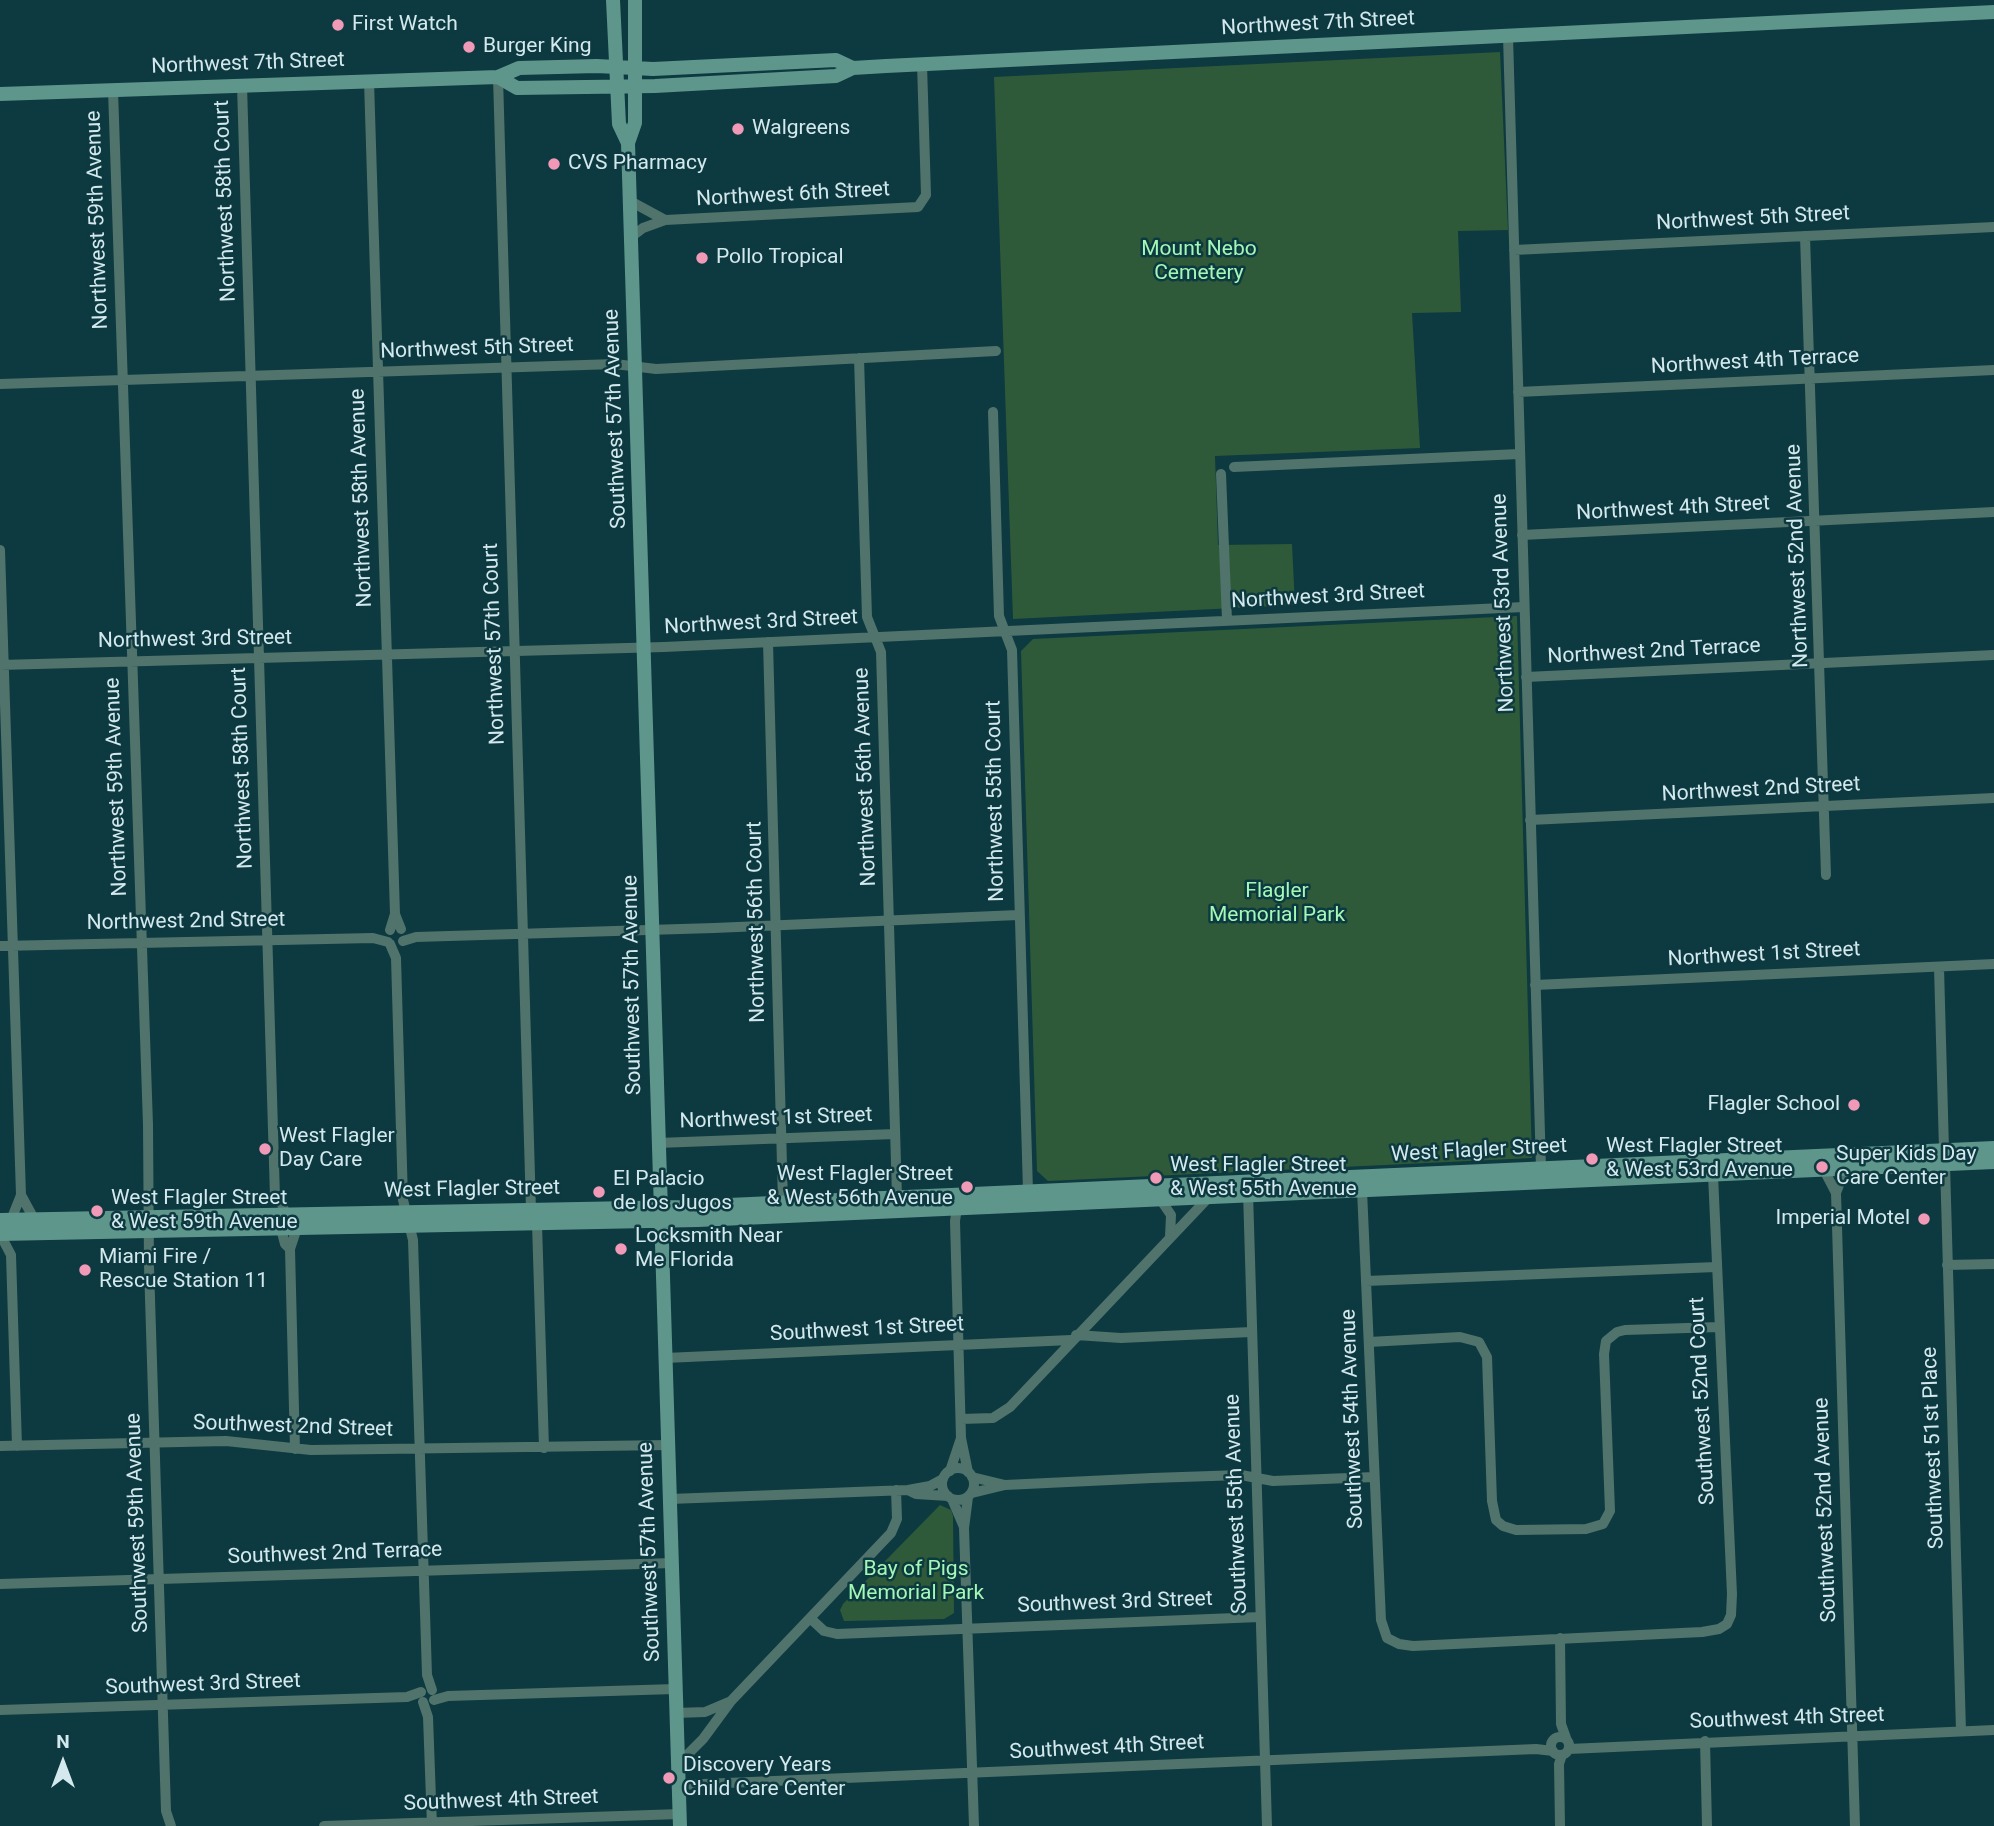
<!DOCTYPE html>
<html>
<head>
<meta charset="utf-8">
<style>
	body { margin:0 }
	#map { position:relative; width:1994px; height:1826px; overflow:hidden; background:#0d3940; font-family:Roboto,sans-serif }
	canvas { display:block }
	.north { position:absolute; left:28px; top:1728px; width:70px; height:70px; -webkit-text-stroke:5px #0d3940; paint-order:stroke; rotate:0deg; font-size:19px; font-weight:700; line-height:28px; text-align:center; color:#d3e9ed }
	.north::after { content:''; display:block; margin:auto; width:24px; height:32px; background:#d3e9ed; clip-path:polygon(50% 0,100% 100%,50% 72%,0 100%) }
</style>
</head>
<body>
<div id="map">
<canvas width="1994" height="1826"></canvas>
<div class="north">N</div>
</div>
<script>
const ctx = document.querySelector('canvas').getContext('2d');
ctx.lineJoin = 'round';
function fillPath(path, color) {
  ctx.fillStyle = color;
  ctx.fill(path, 'evenodd');
}
function shape(rows) {
  const path = new Path2D();
  for (const r of rows) {
    if (r.length === 3) {
      path.moveTo(r[0] + r[2], r[1]);
      path.arc(r[0], r[1], r[2], 0, 2 * Math.PI);
      continue;
    }
    path.moveTo(r[0], r[1]);
    for (let i = 2; i < r.length; i += 2) path.lineTo(r[i], r[i + 1]);
  }
  return path;
}
function stroke(path, color, width, dash) {
  ctx.strokeStyle = color;
  ctx.lineWidth = width;
  ctx.lineCap = dash ? 'butt' : 'round';
  ctx.setLineDash(dash || []);
  ctx.stroke(path);
}
function drawText(font, color, halo, rows, align = 'center') {
  ctx.font = font + ' Roboto,sans-serif';
  ctx.lineWidth = 5;
  ctx.setLineDash([]);
  ctx.textBaseline = 'middle';
  ctx.strokeStyle = halo;
  ctx.fillStyle = color;
  for (const [text, x, y, turn = 0] of rows) {
    ctx.save();
    ctx.translate(x, y);
    ctx.rotate((+turn || 0) * Math.PI / 180);
    ctx.textAlign = isNaN(turn) ? turn : align;
    if (halo) ctx.strokeText(text, 0, 0);
    ctx.fillText(text, 0, 0);
    ctx.restore();
  }
}
fillPath(shape([
	[1500,52,1508,230,1458,231,1461,312,1412,313,1420,448,1215,456,1218,545,1292,544,1295,605,1013,619,994,77],
	[1517,616,1532,1158,1048,1181,1037,1171,1021,651,1033,639],
	[940,1505,951,1510,953,1516,954,1613,944,1619,844,1621,840,1610,843,1604]
]), '#2e5a39');
stroke(shape([
	[1508,36,1541,1168],
	[498,77,531,1210],
	[369,81,395,914,401,929],
	[242,85,275,1197,280,1199,286,1215],
	[113,90,148,1125,149,1266,166,1811,171,1826],
	[630,201,665,220],
	[1805,236,1826,875],
	[631,237,643,228,665,220,918,207,926,195,922,64],
	[1514,250,1994,227],
	[859,358,867,617,881,652,897,1197],
	[0,384,615,364,656,369,996,351],
	[1518,392,1994,370],
	[993,412,999,616,1012,650,1028,1191],
	[1234,467,1519,454],
	[1221,474,1227,620],
	[1522,535,1994,512],
	[0,550,21,1195,34,1219],
	[768,642,783,1202],
	[0,665,664,647,1524,607],
	[1526,677,1994,655],
	[1530,820,1994,798],
	[390,930,395,914],
	[403,941,416,937,714,928,1018,915],
	[390,944,396,958,403,1200,413,1240,427,1675,432,1690],
	[0,946,373,938,388,942],
	[1939,967,1944,1150],
	[1535,985,1994,964],
	[658,1143,895,1134],
	[1945,1164,1961,1731],
	[1845,1169,1836,1193,1855,1826],
	[1824,1170,1836,1193],
	[1362,1190,1381,1620,1387,1638,1399,1644,1413,1646,1702,1632,1719,1629,1727,1624,1731,1615,1732,1594,1713,1175],
	[1248,1192,1267,1826],
	[1160,1199,1171,1215,1170,1237],
	[11,1220,21,1195],
	[537,1224,544,1448],
	[281,1229,285,1244,290,1249],
	[0,1234,11,1255,17,1446],
	[1947,1265,1994,1264],
	[1366,1281,1716,1267],
	[1076,1335,1121,1338,1251,1332],
	[1369,1342,1460,1337,1479,1342,1487,1357,1492,1501,1496,1520,1503,1526,1516,1530,1586,1529,1603,1524,1610,1511,1604,1354,1606,1341,1617,1332,1625,1330,1719,1327],
	[665,1358,1071,1340],
	[961,1419,993,1418,1010,1407,1209,1197],
	[961,1438,968,1472],
	[0,1446,226,1441,311,1450,668,1445],
	[295,1449,290,1249,297,1228],
	[958,1484,16],
	[950,1471,961,1438,955,1221,957,1208],
	[972,1477,1005,1485],
	[908,1490,916,1494,948,1496],
	[972,1493,1005,1485,1152,1478,1241,1475,1273,1481,1374,1477],
	[968,1497,964,1528,974,1826],
	[670,1499,908,1490,930,1486,943,1479],
	[952,1499,964,1527],
	[0,1584,672,1563],
	[810,1618,824,1631,837,1634,1260,1617],
	[1560,1638,1561,1724,1566,1738],
	[434,1700,448,1696,675,1689],
	[423,1702,428,1717,432,1826],
	[0,1710,407,1697,421,1692],
	[676,1713,705,1712,731,1701],
	[1560,1746,9],
	[1705,1741,1707,1826],
	[1569,1749,1994,1730],
	[678,1764,703,1739,731,1701,891,1533,897,1519,896,1490],
	[679,1785,1536,1749,1553,1751],
	[324,1826,680,1814],
	[1560,1826,1559,1764,1562,1755]
]), '#50736b', 10);
stroke(shape([
	[613,0,619,124,628,143],
	[635,0,635,123,628,143,680,1826],
	[498,77,517,88,655,86,836,76,853,68,886,66,1994,12],
	[0,94,498,77,519,68,597,66,653,69,836,60,853,68],
	[0,1220,684,1207,1994,1148],
	[0,1234,698,1220,1994,1162]
]), '#5e968b', 14);
for (const [x, y, r, color] of [
	[338,25,7,"#f09ab7"],
	[469,47,7,"#f09ab7"],
	[738,129,7,"#f09ab7"],
	[554,164,7,"#f09ab7"],
	[702,258,7,"#f09ab7"],
	[1854,1105,7,"#f09ab7"],
	[265,1149,7,"#f09ab7"],
	[1592,1159,7,"#f09ab7"],
	[1822,1167,7,"#f09ab7"],
	[1156,1178,7,"#f09ab7"],
	[967,1187,7,"#f09ab7"],
	[599,1192,7,"#f09ab7"],
	[97,1211,7,"#f09ab7"],
	[1924,1219,7,"#f09ab7"],
	[621,1249,7,"#f09ab7"],
	[85,1270,7,"#f09ab7"],
	[669,1778,7,"#f09ab7"]
]) {
  const dot = new Path2D();
  dot.arc(x, y, r, 0, 2 * Math.PI);
  ctx.fillStyle = color;
  ctx.fill(dot);
  stroke(dot, '#0d3940', 2.5);
}
drawText('21px', '#d3e9ed', '#0d3940', [
	["Northwest 7th Street",1318,24,-3],
	["Northwest 7th Street",248,64,-2],
	["Northwest 6th Street",793,195,-3],
	["Northwest 58th Court",226,201,-92],
	["Northwest 5th Street",1753,219,-3],
	["Northwest 59th Avenue",98,220,-92],
	["Northwest 5th Street",477,349,-2],
	["Northwest 4th Terrace",1755,362,-3],
	["Southwest 57th Avenue",616,419,-92],
	["Northwest 58th Avenue",362,498,-92],
	["Northwest 4th Street",1673,509,-3],
	["Northwest 52nd Avenue",1798,556,-92],
	["Northwest 3rd Street",1328,597,-3],
	["Northwest 53rd Avenue",1504,603,-92],
	["Northwest 3rd Street",761,623,-3],
	["Northwest 3rd Street",195,640,-1],
	["Northwest 57th Court",495,644,-92],
	["Northwest 2nd Terrace",1654,652,-3],
	["Northwest 58th Court",243,768,-92],
	["Northwest 56th Avenue",866,777,-92],
	["Northwest 59th Avenue",117,787,-92],
	["Northwest 2nd Street",1761,790,-3],
	["Northwest 55th Court",996,801,-91],
	["Northwest 2nd Street",186,922,-1],
	["Northwest 56th Court",757,922,-91],
	["Northwest 1st Street",1764,955,-3],
	["Southwest 57th Avenue",633,985,-91],
	["Northwest 1st Street",776,1119,-2],
	["West Flagler Street",1479,1151,-3],
	["West Flagler Street",472,1190,-1],
	["Southwest 1st Street",867,1330,-3],
	["Southwest 52nd Court",1703,1401,-93],
	["Southwest 54th Avenue",1353,1419,-92],
	["Southwest 2nd Street",293,1427,2],
	["Southwest 51st Place",1934,1448,-92],
	["Southwest 55th Avenue",1237,1504,-92],
	["Southwest 52nd Avenue",1826,1510,-92],
	["Southwest 59th Avenue",138,1523,-92],
	["Southwest 57th Avenue",650,1552,-92],
	["Southwest 2nd Terrace",335,1554,-2],
	["Southwest 3rd Street",1115,1603,-2],
	["Southwest 3rd Street",203,1685,-2],
	["Southwest 4th Street",1787,1719,-2],
	["Southwest 4th Street",1107,1748,-3],
	["Southwest 4th Street",501,1801,-2]
]);
drawText('21px', '#d3e9ed', '#0d3940', [
	["First Watch",352,25],
	["Burger King",483,47],
	["Walgreens",752,129],
	["CVS Pharmacy",568,164],
	["Pollo Tropical",716,258],
	["Flagler School",1840,1105,"right"],
	["West Flagler",279,1137],
	["Day Care",279,1161],
	["West Flagler Street",1606,1147],
	["& West 53rd Avenue",1606,1171],
	["Super Kids Day",1836,1155],
	["Care Center",1836,1179],
	["West Flagler Street",1170,1166],
	["& West 55th Avenue",1170,1190],
	["West Flagler Street",953,1175,"right"],
	["& West 56th Avenue",953,1199,"right"],
	["El Palacio",613,1180],
	["de los Jugos",613,1204],
	["West Flagler Street",111,1199],
	["& West 59th Avenue",111,1223],
	["Imperial Motel",1910,1219,"right"],
	["Locksmith Near",635,1237],
	["Me Florida",635,1261],
	["Miami Fire /",99,1258],
	["Rescue Station 11",99,1282],
	["Discovery Years",683,1766],
	["Child Care Center",683,1790]
], 'left');
drawText('21px', '#a4f8b6', '#0d3940', [
	["Mount Nebo",1199,250],
	["Cemetery",1199,274],
	["Flagler",1277,892],
	["Memorial Park",1277,916],
	["Bay of Pigs",916,1570],
	["Memorial Park",916,1594]
]);
</script>
</body>
</html>
